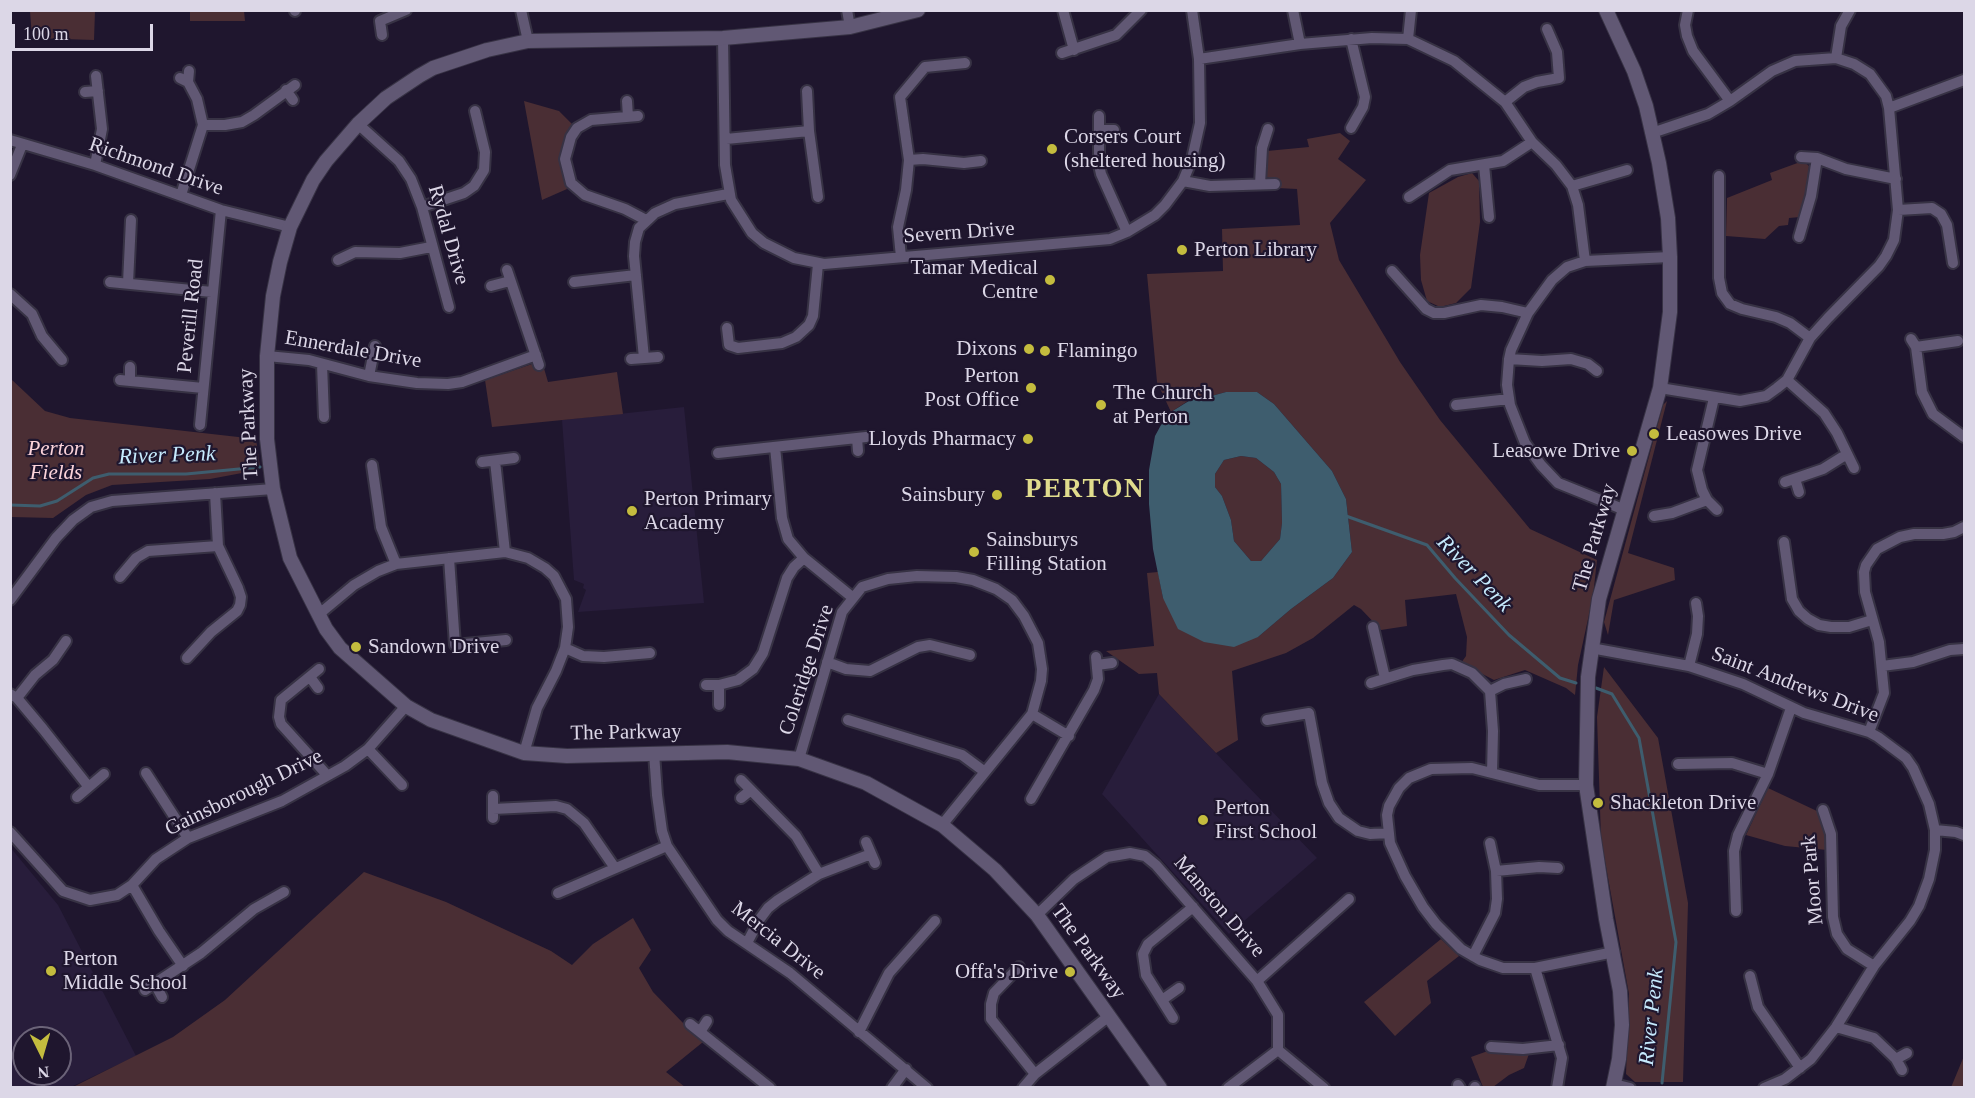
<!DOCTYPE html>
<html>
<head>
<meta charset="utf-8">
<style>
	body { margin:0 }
	#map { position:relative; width:1975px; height:1098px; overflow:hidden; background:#1f162e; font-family:Georgia,serif }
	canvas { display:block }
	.frame { position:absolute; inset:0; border:12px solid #dcd7e7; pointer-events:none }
	.north { position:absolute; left:12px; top:1026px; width:60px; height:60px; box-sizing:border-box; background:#1f162e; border:2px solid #6b6378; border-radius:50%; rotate:175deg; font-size:16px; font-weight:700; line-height:24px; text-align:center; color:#dcd7e7 }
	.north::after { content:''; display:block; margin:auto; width:21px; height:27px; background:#c4bc3e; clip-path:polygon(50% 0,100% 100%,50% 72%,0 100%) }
	.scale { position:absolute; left:12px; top:24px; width:141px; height:27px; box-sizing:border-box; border:3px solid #dcd7e7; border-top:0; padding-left:8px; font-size:18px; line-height:21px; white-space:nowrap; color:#dcd7e7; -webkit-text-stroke:4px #1f162e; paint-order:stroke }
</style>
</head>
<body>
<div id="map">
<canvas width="1975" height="1098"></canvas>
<div class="frame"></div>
<div class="north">N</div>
<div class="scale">100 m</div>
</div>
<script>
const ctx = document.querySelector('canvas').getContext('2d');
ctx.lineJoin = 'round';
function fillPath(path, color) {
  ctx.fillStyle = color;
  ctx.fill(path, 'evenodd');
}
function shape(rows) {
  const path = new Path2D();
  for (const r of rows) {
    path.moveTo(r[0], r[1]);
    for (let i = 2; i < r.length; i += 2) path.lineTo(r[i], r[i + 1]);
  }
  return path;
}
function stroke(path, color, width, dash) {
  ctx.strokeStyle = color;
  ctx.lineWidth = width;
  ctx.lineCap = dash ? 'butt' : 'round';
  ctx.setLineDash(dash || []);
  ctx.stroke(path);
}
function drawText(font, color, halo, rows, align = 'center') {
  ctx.font = font + ' Georgia,serif';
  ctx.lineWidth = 4.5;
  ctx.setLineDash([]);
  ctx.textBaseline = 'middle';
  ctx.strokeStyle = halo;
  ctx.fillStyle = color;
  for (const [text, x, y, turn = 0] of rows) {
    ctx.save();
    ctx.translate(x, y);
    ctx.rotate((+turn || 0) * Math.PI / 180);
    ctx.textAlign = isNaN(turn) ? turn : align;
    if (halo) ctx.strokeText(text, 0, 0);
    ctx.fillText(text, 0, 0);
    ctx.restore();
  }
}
fillPath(shape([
	[684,407,704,603,578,612,586,590,583,588,584,584,574,580,562,420],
	[1159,694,1317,858,1229,934,1102,794],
	[10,847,58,905,136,1056,71,1087,11,1087],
	[24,1038,60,1038,60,1074,24,1074]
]), '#281d3b');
fillPath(shape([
	[30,11,95,11,94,40,32,38],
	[190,11,244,11,245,21,190,21],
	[524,101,559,111,572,124,561,150,560,164,567,189,542,200],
	[1340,133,1350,141,1338,159,1366,180,1330,223,1339,260,1400,362,1440,420,1530,529,1597,560,1593,596,1578,665,1575,695,1566,688,1525,670,1494,680,1461,663,1466,656,1467,637,1456,594,1405,600,1407,626,1381,630,1361,609,1354,605,1313,638,1286,653,1232,671,1238,740,1216,753,1159,694,1157,673,1139,674,1106,651,1154,646,1147,573,1158,572,1163,598,1258,637,1291,609,1333,578,1352,552,1346,499,1332,471,1274,404,1257,392,1226,392,1197,400,1191,399,1171,412,1157,382,1147,274,1223,271,1222,229,1300,225,1297,189,1277,188,1279,181,1266,177,1267,151,1309,147,1307,139],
	[1803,161,1809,166,1806,195,1800,217,1789,218,1788,225,1779,226,1765,239,1726,236,1727,198,1772,180,1770,173],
	[1472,173,1479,181,1480,222,1471,288,1456,303,1440,307,1427,301,1421,280,1420,255,1429,193,1458,177],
	[532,364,537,367,543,365,548,382,617,372,623,414,492,427,485,380],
	[10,378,45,411,70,418,256,439,260,467,258,470,210,479,112,485,86,495,53,518,11,517],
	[1667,401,1628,553,1674,568,1675,580,1614,600,1608,635,1604,622,1663,405],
	[1241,456,1256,458,1274,472,1281,484,1282,523,1280,539,1261,561,1251,561,1234,541,1231,520,1222,496,1215,487,1215,474,1224,460],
	[1604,667,1658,738,1688,903,1683,1082,1635,1082,1626,1074,1629,994,1601,839,1597,717],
	[1768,788,1819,812,1827,832,1827,850,1785,846,1746,835],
	[364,872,446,902,551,951,572,965,593,944,633,918,651,950,639,968,653,992,685,1025,685,1027,703,1042,666,1072,685,1087,71,1088,173,1037,225,1000],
	[1441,939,1459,956,1427,981,1431,1003,1395,1036,1364,1002],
	[1530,1051,1524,1068,1509,1075,1493,1087,1483,1087,1471,1057,1485,1052],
	[1964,1056,1964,1087,1951,1087,1952,1085]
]), '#4a2e34');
fillPath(shape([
	[1226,392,1257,392,1274,404,1332,471,1346,499,1352,552,1333,578,1291,609,1258,637,1234,647,1204,642,1178,629,1163,598,1153,549,1149,504,1149,470,1155,436,1161,425,1171,412,1192,399,1197,400],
	[1241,456,1256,458,1274,472,1281,484,1282,523,1280,539,1261,561,1251,561,1234,541,1231,520,1222,496,1215,487,1215,474,1224,460]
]), '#3e5d6e');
stroke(shape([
	[10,505,40,506,57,501,93,478,109,474,186,474,260,467],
	[1346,516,1427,545,1455,578,1509,635,1560,678,1576,683],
	[1596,688,1612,694,1639,738,1676,942,1662,1083]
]), '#3e5d6e', 3);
const minor = shape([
	[521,10,528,41],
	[847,10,850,27],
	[1063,10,1074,50],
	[1293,10,1300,44],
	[1688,10,1685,25,1687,36,1693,51,1730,101],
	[295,11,295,10],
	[382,35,380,21,406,10],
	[723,38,725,165,731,200,752,233,764,243,794,258,824,264,1110,239,1127,232,1155,215,1165,205,1183,181,1192,159,1200,123,1199,59,1192,10],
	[1408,39,1411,10],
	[1062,53,1116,35,1141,10],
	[1836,58,1841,26,1850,10],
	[1199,59,1300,44,1372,38,1408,39,1454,61,1505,102,1532,142,1556,165,1572,186,1578,205,1585,261],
	[180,78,188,82,189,71],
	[286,90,293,100],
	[807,91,809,131,818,197],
	[85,92,98,91],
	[627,101,628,117],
	[1505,102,1524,87,1537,82,1559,78,1557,52,1547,29],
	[1889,108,1964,80],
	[638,116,591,120,577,128,571,137,565,159,571,183,585,195,625,209,646,220],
	[1099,116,1099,165,1101,174,1127,232],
	[358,124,399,161,411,179,422,207,449,307],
	[203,125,225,125,242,122,254,115,295,85],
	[1351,128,1363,107,1365,97,1351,39],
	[1099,130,1114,130],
	[1652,133,1708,114,1730,101,1772,71,1795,61,1836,58,1854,64,1870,74,1886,96,1889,108,1898,210,1894,240,1886,256,1879,266,1828,318,1810,338,1787,380,1777,388,1766,396,1740,401,1660,388],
	[726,139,809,131],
	[10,140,95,165,221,210,290,227],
	[1801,157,1817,158,1846,169,1896,179],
	[909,160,923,159,964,163,981,161],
	[95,165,102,129,96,76],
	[1484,165,1489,217],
	[10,175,22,145],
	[1719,176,1719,278,1722,293,1730,304,1742,309,1776,317,1790,323,1810,338],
	[1183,181,1210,186,1275,184],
	[1260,184,1262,148,1268,129],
	[1572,186,1627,170],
	[181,195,203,125,197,99,188,82],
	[1409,197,1450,170,1503,161,1532,142],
	[422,207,464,193,474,186,484,170,485,152,475,111],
	[1898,210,1932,208,1941,214,1947,225,1953,263],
	[1799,237,1811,196,1817,158],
	[901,257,898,227,906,190,909,160,900,97,925,67,965,63],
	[338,260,355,252,400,253,431,247],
	[507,270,539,365],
	[1392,271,1426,309,1434,313,1444,313,1481,305,1502,307,1528,313],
	[110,282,212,292],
	[574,282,636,275],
	[128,283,131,220],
	[491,286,510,281],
	[10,294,32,314,42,336,62,360],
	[727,328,729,345,738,348,782,343,796,337,809,325,813,316,818,264],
	[1911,339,1916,347,1922,392,1933,414,1964,437],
	[1916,347,1958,341],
	[267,356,309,360,369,376,417,383,448,384,462,382,536,355],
	[644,358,634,256,635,242,639,228,655,213,675,204,728,194],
	[631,359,658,357],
	[1509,359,1542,361,1571,359,1588,364,1597,371],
	[322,364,324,417],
	[369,376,375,346],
	[120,380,203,388],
	[1787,380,1824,413,1837,433,1854,468],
	[130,381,130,367],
	[1714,398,1697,470,1702,490,1707,500,1717,510],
	[1456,405,1509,399],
	[200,425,221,210],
	[857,438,858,451],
	[775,447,782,518,788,539,804,558,852,597],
	[718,453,866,437],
	[495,461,505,552],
	[482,462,514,458],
	[372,465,381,527,396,564],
	[1795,479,1799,492],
	[1785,482,1823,469,1847,454],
	[1625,510,1558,483,1541,465,1525,443,1510,405,1507,385,1509,359,1511,350,1528,313,1552,280,1567,267,1585,261,1670,257],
	[1654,516,1672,513,1707,500],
	[1784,542,1792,599,1799,611,1808,619,1819,625,1831,627,1849,627,1872,620],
	[449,558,455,645,506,640],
	[120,577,136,558,148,551,218,546],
	[10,600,56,538,73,520,91,507,112,501,273,489],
	[318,615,354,585,378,571,396,564,505,552,528,558,545,568,554,576,566,599,568,627,565,648,556,671,537,708,524,753],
	[1373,627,1385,678],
	[565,648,583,656,604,657,650,653],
	[1591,648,1689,666,1743,684,1804,713,1869,732,1878,737,1906,758,1913,768,1929,804,1935,830,1935,850,1929,879,1919,906,1910,921,1874,966,1836,1027,1811,1059,1785,1079,1764,1088],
	[187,658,211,632,237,611,240,605,241,597,238,588,218,546,215,493],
	[827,662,846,669,870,671,918,647,930,645,970,655],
	[1097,665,1112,663],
	[1689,666,1697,634,1698,616,1696,603],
	[1882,666,1913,662,1950,650,1964,649],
	[319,669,281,700,279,717,281,724,327,775],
	[310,677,318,688],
	[1371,683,1413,670,1443,665,1452,664,1472,673,1490,691,1493,731,1492,773],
	[706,685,719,685,738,680,753,669,763,653,787,578,794,567,804,558],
	[719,685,719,705],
	[1490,691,1504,684,1526,679],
	[10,694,17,698,43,729,88,786],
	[17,698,35,675,53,660,66,641],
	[1032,714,1069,736],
	[848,720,962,755,985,772],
	[1267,720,1309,713,1322,783,1329,803,1339,818,1358,831,1370,834,1389,833],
	[1869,732,1884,693,1879,642,1865,592,1864,572,1866,565,1877,549,1900,537,1914,534,1943,534,1954,532,1964,527],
	[368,749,402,785],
	[654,753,657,795,662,831,667,846,717,920,728,931,790,973,927,1088],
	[799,759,842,612,862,587,888,579,917,576,956,577,973,580,996,589,1012,600,1024,616,1038,643,1042,669,1041,681,1032,714,942,825],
	[1678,764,1732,763,1768,774],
	[146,773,188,838],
	[741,780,796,836,819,874],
	[1586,785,1539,785,1472,768,1431,769,1409,778,1399,788,1389,806,1387,815,1390,843,1405,876,1423,907,1436,924,1461,949,1480,960,1503,968,1535,968,1614,952],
	[493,796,493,818],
	[77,797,104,774],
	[741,798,751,790],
	[1031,799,1094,690,1098,679,1096,657],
	[493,809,556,806,567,809,584,823,615,868],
	[1823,810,1831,834,1833,917,1837,934,1847,949,1874,966],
	[1935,830,1956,832,1964,835],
	[10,832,63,891,90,900,117,895,132,885,156,859,188,838,282,801,345,766,368,749,406,706],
	[866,842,875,863],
	[1496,871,1539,867,1558,868],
	[132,885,159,931,183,966],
	[558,893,667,846],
	[1736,911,1734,851,1738,835,1768,774,1791,708],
	[1037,915,1074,879,1107,857,1130,853,1145,856,1156,865,1257,981,1278,1015,1278,1050,1228,1088],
	[747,943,759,920,768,908,778,900,819,874,871,854],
	[1473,956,1495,913,1497,899,1496,871,1490,843],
	[1019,967,994,993,991,1004,991,1019,1035,1074],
	[1535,968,1562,1058,1557,1088],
	[1750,976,1758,1007,1800,1068],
	[1257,981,1349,899],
	[155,984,162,997],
	[145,990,201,953,254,909,284,892],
	[1162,1000,1179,988],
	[1173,1018,1146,975,1143,954,1148,944,1193,907],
	[690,1024,770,1088],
	[1836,1027,1874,1038,1896,1059,1902,1070],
	[700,1032,707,1021],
	[859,1032,889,973,935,921],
	[1491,1047,1523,1049,1559,1045],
	[1278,1050,1324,1088],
	[1896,1059,1907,1053],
	[1614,1084,1630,1088],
	[1458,1085,1460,1088],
	[892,1088,906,1069],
	[1023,1088,1035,1074,1109,1016],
	[1475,1088,1475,1087]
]);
const tertiary = shape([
	[918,10,850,27,723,38,528,41,487,50,433,68,419,76,386,98,358,124,326,161,313,180,290,227,280,262,273,296,267,356,267,439,273,489,290,558,326,629,340,648,406,706,431,720,524,753,567,756,727,752,799,759,866,783,942,825,995,870,1037,915,1160,1088],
	[1606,10,1634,71,1646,106,1659,163,1668,218,1670,257,1670,312,1660,388,1599,599,1588,677,1586,785,1606,919,1620,991,1622,1025,1619,1059,1613,1088]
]);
stroke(minor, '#373244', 14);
stroke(tertiary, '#373244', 16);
stroke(minor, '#615874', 10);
stroke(tertiary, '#615874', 14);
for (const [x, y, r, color] of [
	[1052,149,6,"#c4bc3e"],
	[1182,250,6,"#c4bc3e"],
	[1050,280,6,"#c4bc3e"],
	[1029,349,6,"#c4bc3e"],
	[1045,351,6,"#c4bc3e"],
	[1031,388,6,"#c4bc3e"],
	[1101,405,6,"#c4bc3e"],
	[1654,434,6,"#c4bc3e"],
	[1028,439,6,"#c4bc3e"],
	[1632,451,6,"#c4bc3e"],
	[997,495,6,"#c4bc3e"],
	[632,511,6,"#c4bc3e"],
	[974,552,6,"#c4bc3e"],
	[356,647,6,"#c4bc3e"],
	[1598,803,6,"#c4bc3e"],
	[1203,820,6,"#c4bc3e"],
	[51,971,6,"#c4bc3e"],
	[1070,972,6,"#c4bc3e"]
]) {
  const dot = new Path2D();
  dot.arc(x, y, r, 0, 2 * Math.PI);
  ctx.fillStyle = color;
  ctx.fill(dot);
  stroke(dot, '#1f162e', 2);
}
drawText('21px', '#dcd7e7', '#1f162e', [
	["Corsers Court",1064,137],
	["(sheltered housing)",1064,161],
	["Perton Library",1194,250],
	["Tamar Medical",1038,268,"right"],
	["Centre",1038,292,"right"],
	["Dixons",1017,349,"right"],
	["Flamingo",1057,351],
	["Perton",1019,376,"right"],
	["Post Office",1019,400,"right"],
	["The Church",1113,393],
	["at Perton",1113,417],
	["Leasowes Drive",1666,434],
	["Lloyds Pharmacy",1016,439,"right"],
	["Leasowe Drive",1620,451,"right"],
	["Sainsbury",985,495,"right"],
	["Perton Primary",644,499],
	["Academy",644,523],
	["Sainsburys",986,540],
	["Filling Station",986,564],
	["Sandown Drive",368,647],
	["Shackleton Drive",1610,803],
	["Perton",1215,808],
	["First School",1215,832],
	["Perton",63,959],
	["Middle School",63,983],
	["Offa's Drive",1058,972,"right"]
], 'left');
drawText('21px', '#dcd7e7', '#1f162e', [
	["Richmond Drive",156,167,19],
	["Severn Drive",959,233,-4],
	["Rydal Drive",448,235,74],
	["Peverill Road",191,316,-84],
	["Ennerdale Drive",353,350,10],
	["The Parkway",249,424,-93],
	["The Parkway",1595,538,-74],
	["Coleridge Drive",807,670,-72],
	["Saint Andrews Drive",1795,685,21],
	["The Parkway",626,733,-1],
	["Gainsborough Drive",244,793,-26],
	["Moor Park",1813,880,-95],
	["Manston Drive",1219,907,49],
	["Mercia Drive",778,941,38],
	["The Parkway",1088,952,54]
]);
drawText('italic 21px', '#fbd3da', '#1f162e', [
	["Perton",56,449],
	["Fields",56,473]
]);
drawText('italic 22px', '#c6eafd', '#1f162e', [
	["River Penk",167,456,-2],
	["River Penk",1474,574,46],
	["River Penk",1652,1017,-84]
]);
ctx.letterSpacing = '1.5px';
drawText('bold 27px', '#e0dc8d', '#1f162e', [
	["PERTON",1085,490]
]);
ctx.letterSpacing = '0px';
</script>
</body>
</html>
